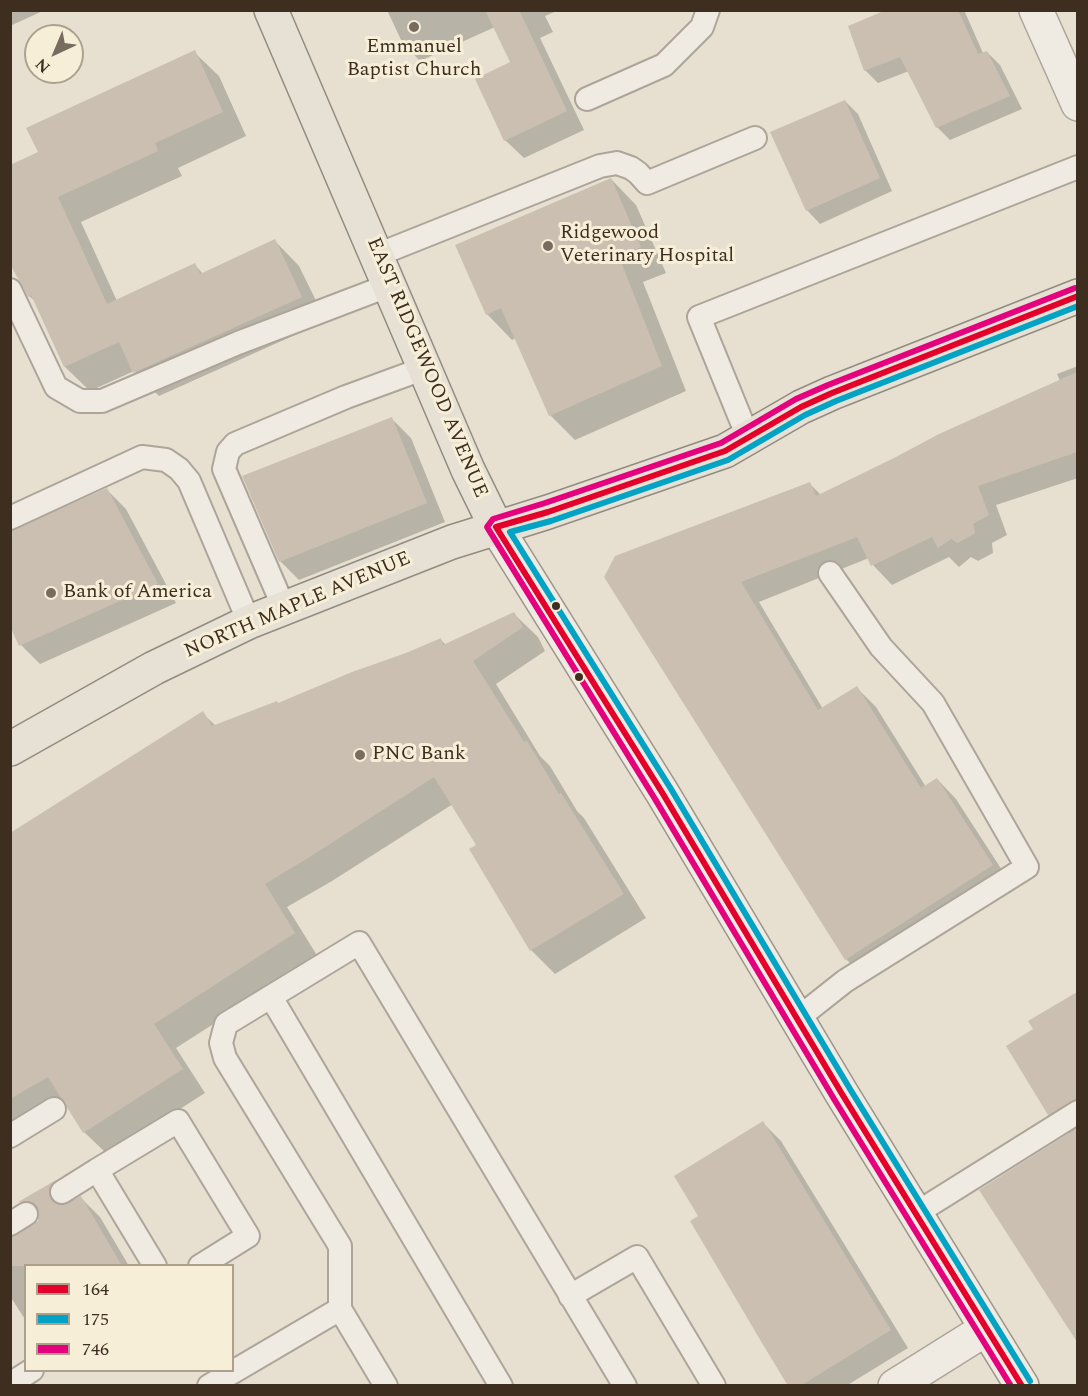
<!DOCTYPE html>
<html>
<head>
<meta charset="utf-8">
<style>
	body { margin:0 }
	#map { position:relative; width:1088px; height:1396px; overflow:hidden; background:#e7e0d1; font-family:Spectral,serif }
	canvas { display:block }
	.frame { position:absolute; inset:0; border:12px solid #3d2e20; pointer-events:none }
	.legend { position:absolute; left:24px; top:1264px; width:210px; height:108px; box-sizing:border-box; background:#f7eed8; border:2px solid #ada18e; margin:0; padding:8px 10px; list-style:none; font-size:18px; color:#3d2e20 }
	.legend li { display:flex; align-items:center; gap:12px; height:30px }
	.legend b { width:30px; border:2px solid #ada18e }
	.north { position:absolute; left:24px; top:24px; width:60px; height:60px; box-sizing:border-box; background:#f7eed8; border:2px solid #ada18e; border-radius:50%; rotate:224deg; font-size:16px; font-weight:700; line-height:24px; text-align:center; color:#3d2e20 }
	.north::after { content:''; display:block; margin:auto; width:21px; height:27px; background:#786c5e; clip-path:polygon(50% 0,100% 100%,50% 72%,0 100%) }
</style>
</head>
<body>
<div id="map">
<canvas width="1088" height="1396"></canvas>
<div class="frame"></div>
<ul class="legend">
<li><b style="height:8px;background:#e4002b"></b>164</li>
<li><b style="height:8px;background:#03a3c5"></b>175</li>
<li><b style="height:8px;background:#e5007d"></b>746</li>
</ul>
<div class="north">N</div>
</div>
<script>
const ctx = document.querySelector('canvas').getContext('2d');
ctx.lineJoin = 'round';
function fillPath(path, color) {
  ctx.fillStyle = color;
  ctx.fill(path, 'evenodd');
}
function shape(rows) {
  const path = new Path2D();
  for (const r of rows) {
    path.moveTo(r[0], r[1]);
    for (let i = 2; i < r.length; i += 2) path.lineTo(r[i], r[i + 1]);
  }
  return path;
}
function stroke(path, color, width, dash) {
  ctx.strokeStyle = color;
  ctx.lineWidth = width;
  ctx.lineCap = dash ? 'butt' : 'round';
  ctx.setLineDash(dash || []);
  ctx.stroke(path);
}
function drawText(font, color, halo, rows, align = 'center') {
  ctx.font = font + ' Spectral,serif';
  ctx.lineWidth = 6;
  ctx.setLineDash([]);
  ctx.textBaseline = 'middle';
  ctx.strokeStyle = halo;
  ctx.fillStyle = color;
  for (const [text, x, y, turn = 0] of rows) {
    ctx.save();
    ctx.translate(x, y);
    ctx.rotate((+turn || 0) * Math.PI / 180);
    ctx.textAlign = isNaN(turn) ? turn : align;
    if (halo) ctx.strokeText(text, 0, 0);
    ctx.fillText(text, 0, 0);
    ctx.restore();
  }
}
fillPath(shape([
	[10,10,45,10,10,26],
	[387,10,559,10,545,16,553,32,540,38,584,130,524,158,505,140,512,63,495,27,420,61,402,42],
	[890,10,964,10,983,53,987,52,1000,65,1022,109,950,140,937,127,909,71,878,83,865,70],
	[194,52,219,76,246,136,178,168,182,176,81,222,117,301,195,265,203,274,275,241,299,266,326,321,159,396,134,371,90,391,65,367,35,301,29,296,40,153],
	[845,101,858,114,892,191,820,224,807,210],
	[611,179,636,205,666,273,643,282,686,391,575,440,550,415,516,338,512,340,487,314],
	[1078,366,1078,478,996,505,1007,535,992,543,993,553,978,561,971,557,959,567,949,557,892,585,873,565,869,558,759,602,823,709,857,688,876,707,926,787,937,779,956,799,1011,884,865,978,846,959,606,577,809,483,821,495,1060,381,1057,374],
	[392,419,411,438,445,522,299,580,280,561],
	[107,490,126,509,176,603,40,664,21,645],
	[514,614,538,637,545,651,496,684,540,756,550,766,577,811,584,818,646,918,555,974,531,950,471,850,478,845,453,804,332,881,287,907,318,957,176,1048,205,1093,108,1155,84,1132,67,1103,10,1136,10,834,202,713,216,726,278,705,441,640,446,645],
	[1078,994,1078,1338,1075,1335,1070,1135,1049,1114,1035,1030,1030,1022],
	[763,1123,781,1141,908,1348,846,1386,790,1386,700,1216],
	[56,1182,75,1201,81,1198,100,1217,129,1266,26,1266,26,1321,10,1296,10,1238,40,1221,21,1202]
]), '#0003');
fillPath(shape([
	[485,10,519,10,567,111,504,141,475,79,510,62],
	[886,10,958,10,978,54,987,51,1010,96,936,128,900,57,864,71,848,26],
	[195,50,223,112,155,143,158,151,58,197,107,304,195,263,200,274,275,239,302,297,133,373,119,342,64,367,31,295,28,297,10,264,10,165,38,152,26,128],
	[845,100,880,178,806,211,770,132],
	[611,178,641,247,619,257,662,366,549,416,501,308,486,315,455,245],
	[1077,372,1077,452,978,486,989,515,973,524,975,533,958,543,951,539,938,548,932,537,871,566,857,537,741,582,818,710,857,686,921,788,937,778,993,865,845,960,604,577,615,556,810,482,816,496,894,458,939,434],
	[392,417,427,503,279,562,242,476],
	[107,488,158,584,19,646,10,626,10,531],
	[514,612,523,627,473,661,524,742,527,741,559,794,561,793,624,894,530,951,469,849,476,845,434,777,308,858,265,884,295,933,154,1024,183,1069,83,1133,48,1077,10,1099,10,833,203,711,212,726,277,701,278,703,352,672,406,653,441,638,443,645],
	[1077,992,1077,1099,1048,1115,1006,1046,1033,1029,1028,1021],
	[763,1121,891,1330,800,1386,788,1386,762,1343,690,1221,698,1216,674,1176],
	[1077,1128,1077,1342,979,1190],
	[56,1180,50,1186,49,1193,51,1200,56,1204,63,1205,81,1196,122,1266,10,1266,10,1237,33,1225,38,1221,39,1214,38,1207,33,1202,26,1201,18,1202]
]), '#cbbfb2');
const lane = shape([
	[587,99,664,65,702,27,708,10],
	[377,255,600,166,617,163,631,168,638,173,647,183,755,138],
	[10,290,56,387,80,401,102,401,238,343,390,285],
	[748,437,699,317,1078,167],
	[10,518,142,457,166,460,179,469,189,481,249,622],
	[284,608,224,469,228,452,235,444,346,397,425,368],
	[271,997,501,1386],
	[797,1019,845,981,1027,867,933,703,881,647,830,573],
	[10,1136,54,1109],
	[97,1170,178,1121,248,1236,200,1266],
	[62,1192,97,1170,155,1266],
	[915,1214,1078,1112],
	[10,1224,26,1214],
	[570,1296,637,1257,714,1386],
	[340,1309,340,1246,225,1058,221,1043,226,1024,359,943,625,1386],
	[10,1384,32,1370],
	[209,1386,340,1309,386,1386]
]);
const street = shape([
	[1036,10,1078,104],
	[895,1386,986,1329]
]);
const secondary = shape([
	[496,527,663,794,842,1094,1022,1386]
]);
const primary = shape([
	[271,10,468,470,496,527],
	[10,749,154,668,249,622,452,542,548,512,725,451,801,407,832,393,1078,296]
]);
stroke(lane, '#ada599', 26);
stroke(street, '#ada599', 36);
stroke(secondary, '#9c958a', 36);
stroke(primary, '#928b80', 36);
stroke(lane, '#efebe3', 22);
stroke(street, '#efebe3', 33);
stroke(secondary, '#efebe3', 33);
stroke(primary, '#e6e1d4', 33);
stroke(shape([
	[1022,1386,842,1094,663,794,496,527,548,512,725,451,801,407,832,393,1078,296]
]), '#e4002b', 6);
stroke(shape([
	[1030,1381,850,1089,671,789,510,532,551,521,728,460,805,415,836,401,1078,306]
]), '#03a3c5', 6);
stroke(shape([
	[1011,1386,834,1099,655,799,487,527,493,519,545,503,721,443,796,399,828,385,1075,288]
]), '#e5007d', 6);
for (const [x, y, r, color] of [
	[414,27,6,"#786c5e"],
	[548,246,6,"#786c5e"],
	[51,593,6,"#786c5e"],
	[556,606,5,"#3d2e20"],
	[579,677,5,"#3d2e20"],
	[360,755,6,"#786c5e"]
]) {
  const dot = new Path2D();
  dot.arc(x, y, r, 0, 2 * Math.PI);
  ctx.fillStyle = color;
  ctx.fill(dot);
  stroke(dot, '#f7eed8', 2);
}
drawText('20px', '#3d2e20', '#f7eed8', [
	["Emmanuel",414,48,"center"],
	["Baptist Church",414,71,"center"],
	["Ridgewood",560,234],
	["Veterinary Hospital",560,257],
	["Bank of America",63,593],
	["PNC Bank",372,755]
], 'left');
drawText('20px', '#3d2e20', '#f7eed8', [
	["EAST RIDGEWOOD AVENUE",426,368,67],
	["NORTH MAPLE AVENUE",298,606,-23]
]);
</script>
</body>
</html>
